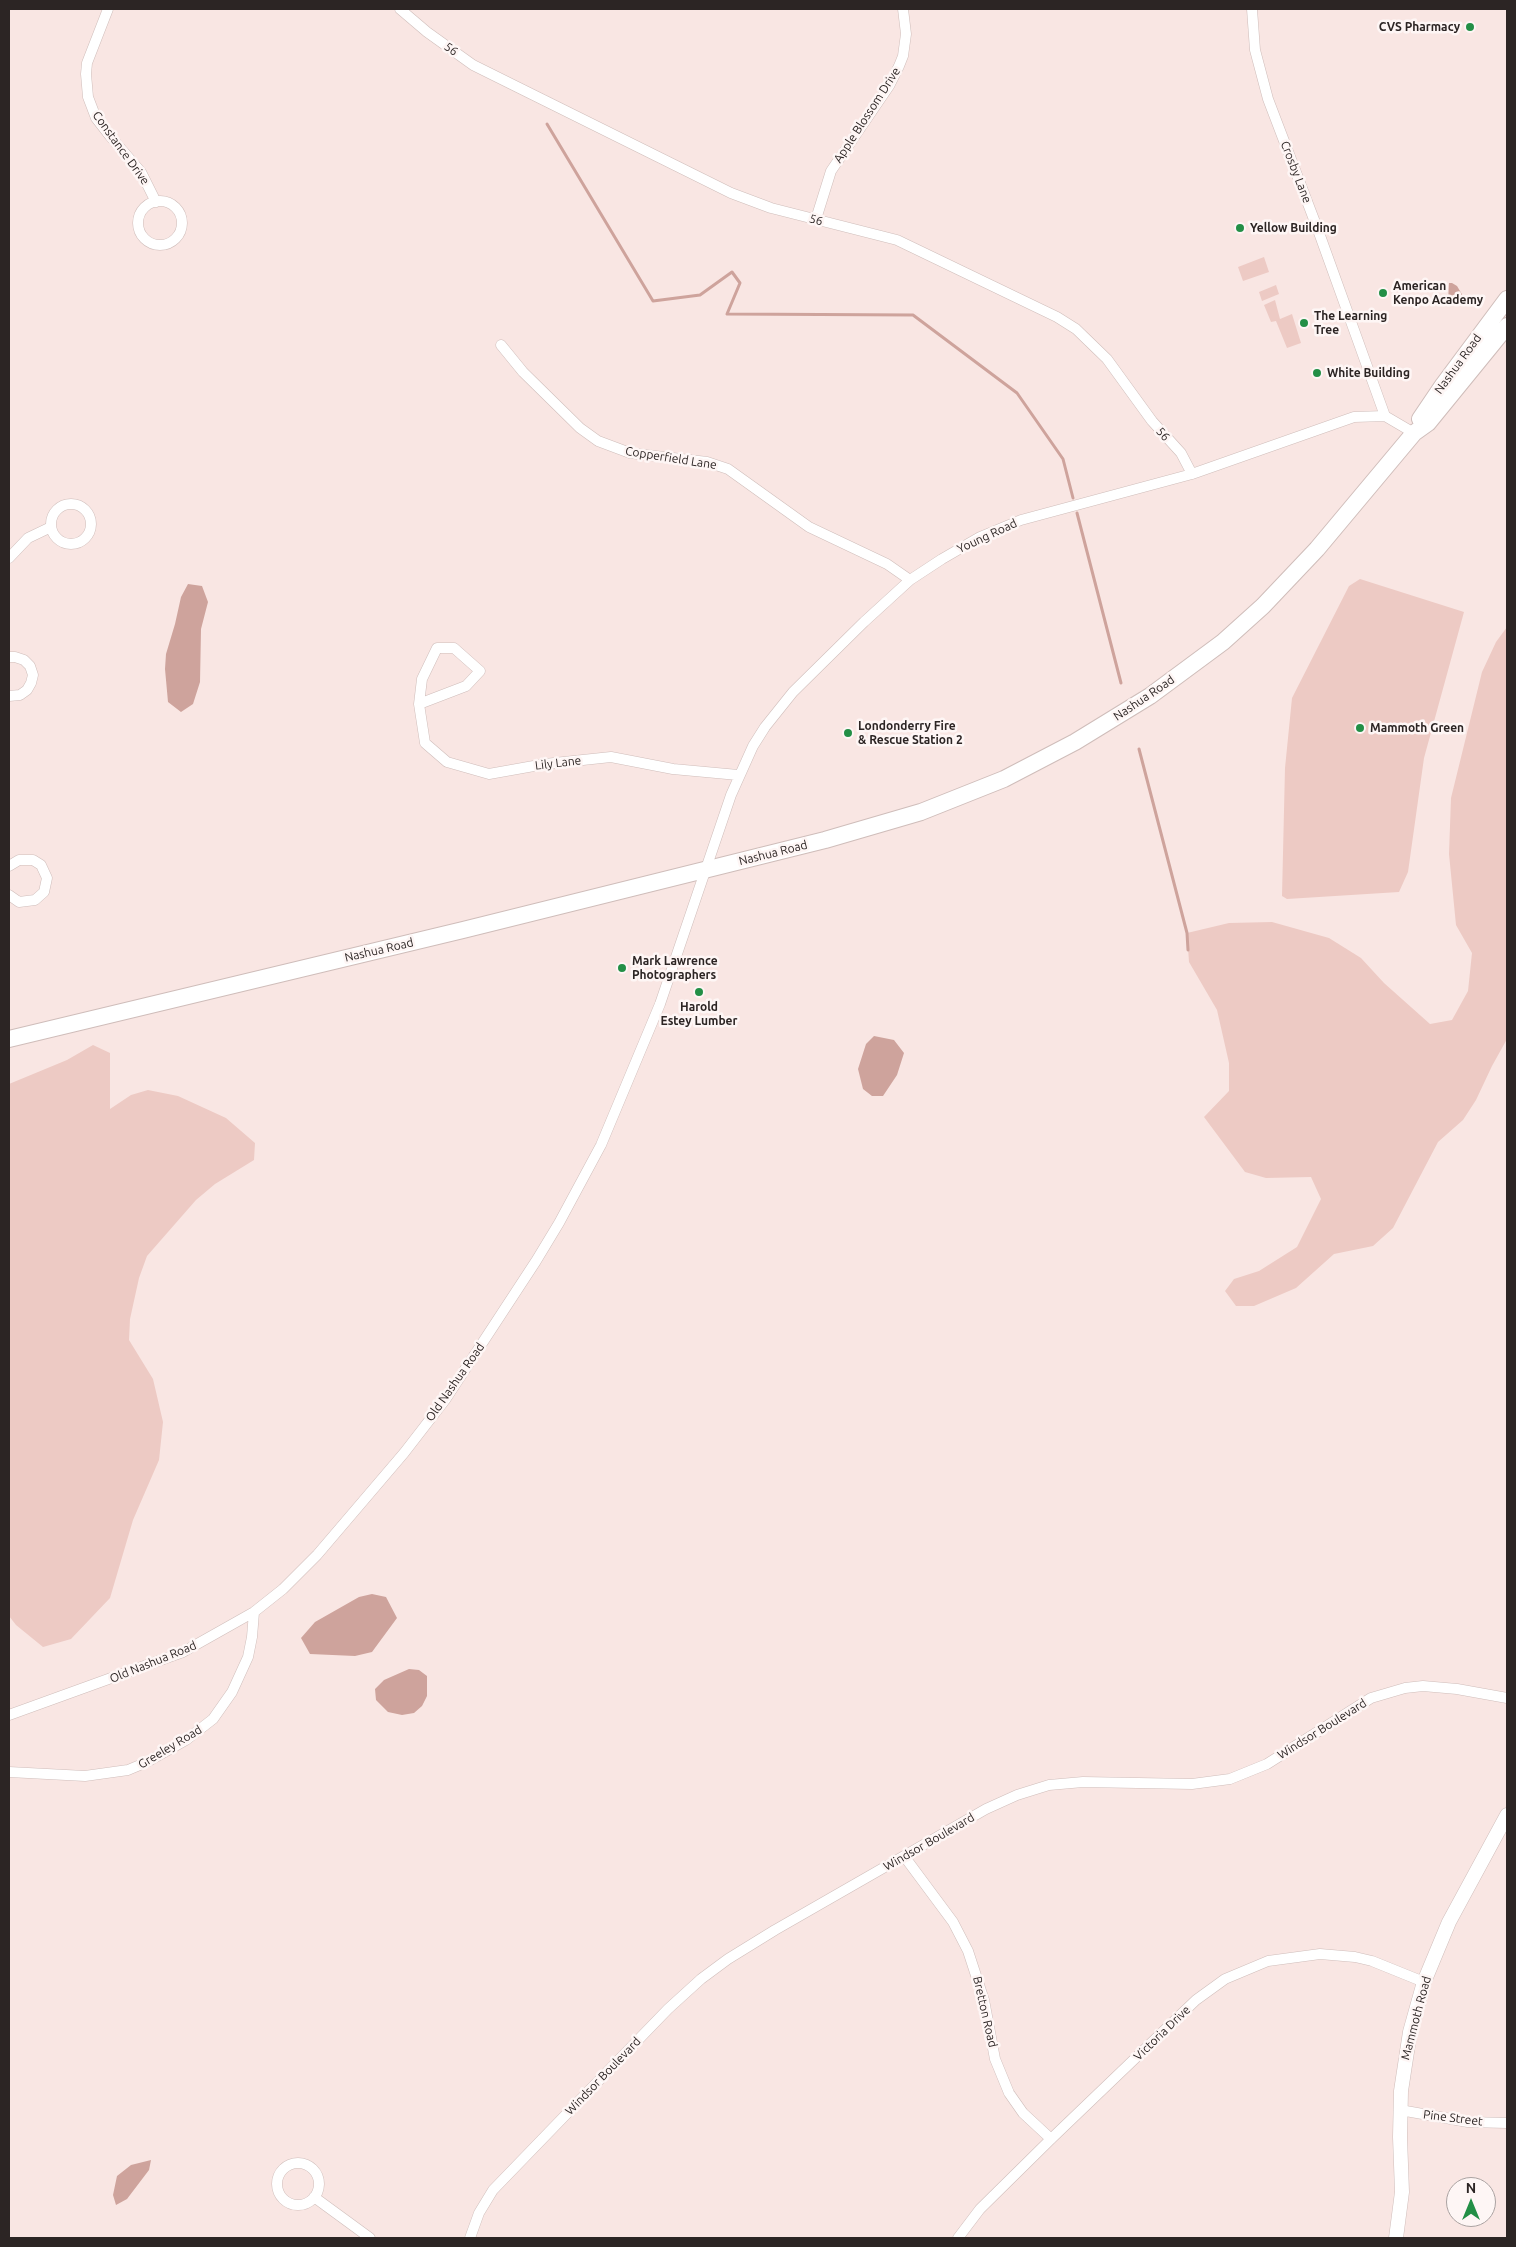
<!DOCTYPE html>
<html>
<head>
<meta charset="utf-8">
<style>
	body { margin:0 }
	#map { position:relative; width:1516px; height:2247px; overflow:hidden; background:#f9e6e3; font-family:Ubuntu,sans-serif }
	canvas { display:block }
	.frame { position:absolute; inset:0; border:10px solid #2c2524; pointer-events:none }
	.north { position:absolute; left:1446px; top:2177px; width:50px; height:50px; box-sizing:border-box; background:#fef6f5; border:1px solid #aaa2a1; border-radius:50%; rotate:0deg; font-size:14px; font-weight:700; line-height:20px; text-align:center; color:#2c2524 }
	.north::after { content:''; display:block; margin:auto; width:18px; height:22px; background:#238f46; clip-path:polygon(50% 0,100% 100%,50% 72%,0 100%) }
</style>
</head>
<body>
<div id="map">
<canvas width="1516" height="2247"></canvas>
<div class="frame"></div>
<div class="north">N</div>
</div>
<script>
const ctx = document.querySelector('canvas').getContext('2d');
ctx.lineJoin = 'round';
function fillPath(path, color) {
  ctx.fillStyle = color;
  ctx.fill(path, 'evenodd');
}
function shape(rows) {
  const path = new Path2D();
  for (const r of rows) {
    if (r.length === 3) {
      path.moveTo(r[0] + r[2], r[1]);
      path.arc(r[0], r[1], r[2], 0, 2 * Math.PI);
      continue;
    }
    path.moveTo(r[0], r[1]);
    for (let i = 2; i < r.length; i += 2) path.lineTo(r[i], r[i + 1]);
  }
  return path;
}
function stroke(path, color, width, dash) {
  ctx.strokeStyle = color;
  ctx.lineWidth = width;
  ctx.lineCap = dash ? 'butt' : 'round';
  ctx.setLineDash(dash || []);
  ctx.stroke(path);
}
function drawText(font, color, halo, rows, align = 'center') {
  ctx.font = font + ' Ubuntu,sans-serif';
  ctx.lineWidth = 5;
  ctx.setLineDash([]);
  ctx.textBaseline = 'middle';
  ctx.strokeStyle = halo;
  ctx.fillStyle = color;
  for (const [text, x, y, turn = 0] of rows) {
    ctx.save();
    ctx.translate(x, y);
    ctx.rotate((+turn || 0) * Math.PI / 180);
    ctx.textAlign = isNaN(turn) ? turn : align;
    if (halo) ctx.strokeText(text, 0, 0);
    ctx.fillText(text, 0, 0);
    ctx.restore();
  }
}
fillPath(shape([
	[1264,257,1269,272,1243,281,1238,267],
	[1276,285,1279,294,1262,301,1259,292],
	[1275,300,1280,319,1292,314,1301,343,1287,348,1276,321,1271,322,1264,305],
	[1360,579,1464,612,1424,758,1408,872,1399,892,1287,899,1282,896,1285,768,1292,698,1349,586],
	[1507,627,1507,1039,1492,1066,1476,1100,1463,1120,1438,1142,1393,1228,1373,1246,1334,1254,1296,1288,1254,1306,1236,1306,1225,1291,1234,1279,1259,1271,1297,1247,1321,1199,1311,1177,1266,1178,1245,1172,1204,1117,1229,1091,1229,1063,1217,1010,1189,962,1187,933,1229,923,1272,922,1329,938,1361,958,1384,983,1430,1024,1452,1020,1468,991,1472,953,1456,925,1449,854,1451,798,1482,672,1496,642],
	[93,1045,110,1053,110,1109,131,1095,148,1090,178,1096,226,1118,255,1143,254,1160,215,1184,196,1200,147,1256,139,1278,130,1319,129,1340,153,1379,163,1422,159,1460,133,1520,110,1598,71,1639,43,1647,16,1625,9,1616,9,1084,67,1060]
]), '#edcac4');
fillPath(shape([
	[1449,283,1452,283,1457,286,1463,296,1457,301,1450,303,1448,302],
	[188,584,202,586,208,602,201,629,200,682,193,704,181,712,168,702,165,669,166,654,175,624,181,597],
	[874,1036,894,1040,904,1053,897,1075,883,1096,872,1096,863,1089,858,1069,866,1044],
	[372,1594,386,1597,397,1618,372,1652,355,1656,310,1654,301,1638,315,1622,359,1597],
	[409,1669,419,1670,427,1676,427,1696,422,1706,414,1713,402,1715,388,1712,376,1700,375,1689,384,1680],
	[151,2160,149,2170,127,2199,116,2205,113,2195,117,2176,131,2165]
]), '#cea39c');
stroke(shape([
	[547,124,653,301,700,295,732,272,740,283,727,314,913,315,1017,393,1063,459,1073,498],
	[1077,513,1121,683],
	[1139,749,1187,933,1188,950]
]), '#cea39c', 3);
const street = shape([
	[108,9,87,63,86,74,88,97,96,118,110,136,141,172,156,202],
	[400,9,427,32,473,65,731,193,771,208,897,240,1057,317,1076,329,1107,359,1152,421,1181,453,1192,474],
	[1252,9,1255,50,1268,99,1318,230,1385,416],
	[160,223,22],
	[816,219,831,171,889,86,899,66,903,56,906,34,903,9],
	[501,345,523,372,580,428,598,441,630,453,707,462,728,469,809,527,887,564,910,580],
	[71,524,20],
	[9,558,28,538,51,527],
	[9,657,15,657,24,660,30,666,33,675,31,683,27,690,20,695,9,696],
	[419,704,466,686,480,671,454,648,437,648,422,679,419,704,425,743,447,762,489,774,545,764,611,757,673,769,738,775],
	[9,866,19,860,33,860,41,865,47,878,44,892,35,900,19,902,9,895],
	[9,1715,183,1652,254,1612,283,1589,317,1555,404,1453,445,1400,536,1261,559,1223,601,1145,660,1004,731,795,753,746,765,727,793,692,864,622,910,580,942,559,980,537,1021,520,1192,474,1354,417,1385,416,1414,433],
	[9,1772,85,1776,128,1770,147,1762,186,1740,213,1719,232,1692,248,1657,252,1637,254,1612],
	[904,1856,953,1922,968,1951,984,2000,995,2059,1009,2093,1023,2113,1051,2139],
	[1400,2110,1468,2122,1507,2123],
	[298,2184,21],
	[314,2197,370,2238],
	[470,2238,479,2213,493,2190,668,2009,701,1979,728,1959,775,1930,986,1809,1017,1795,1049,1785,1083,1782,1192,1784,1230,1779,1267,1764,1371,1698,1405,1688,1423,1686,1457,1689,1507,1698],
	[958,2238,980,2209,1051,2139,1196,2000,1225,1979,1268,1961,1320,1954,1355,1957,1372,1961,1424,1982]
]);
const secondary = shape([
	[1396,2238,1402,2192,1400,2137,1401,2091,1410,2032,1424,1982,1449,1922,1507,1815]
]);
const primary = shape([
	[1420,419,1443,385,1507,299],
	[9,1039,463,930,825,840,921,812,1004,779,1075,742,1150,696,1223,642,1263,606,1317,549,1414,433,1428,423,1507,326]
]);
stroke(street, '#cfbdba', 11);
stroke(secondary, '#cfbdba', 15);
stroke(primary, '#cfbdba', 18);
stroke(street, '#fff', 10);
stroke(secondary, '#fff', 14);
stroke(primary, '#fff', 16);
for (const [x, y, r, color] of [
	[1470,27,5,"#238f46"],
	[1240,228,5,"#238f46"],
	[1383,293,5,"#238f46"],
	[1304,323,5,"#238f46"],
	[1317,373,5,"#238f46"],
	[1360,728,5,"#238f46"],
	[848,733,5,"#238f46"],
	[622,968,5,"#238f46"],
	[699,992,5,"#238f46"]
]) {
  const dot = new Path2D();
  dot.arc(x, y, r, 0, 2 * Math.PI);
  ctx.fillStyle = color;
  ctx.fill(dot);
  stroke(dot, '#fef6f5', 2);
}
drawText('bold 12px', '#2c2524', '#fef6f5', [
	["CVS Pharmacy",1460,27,"right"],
	["Yellow Building",1250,228],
	["American",1393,286],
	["Kenpo Academy",1393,300],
	["The Learning",1314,316],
	["Tree",1314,330],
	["White Building",1327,373],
	["Londonderry Fire",858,726],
	["& Rescue Station 2",858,740],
	["Mammoth Green",1370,728],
	["Mark Lawrence",632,961],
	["Photographers",632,975],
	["Harold",699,1007,"center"],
	["Estey Lumber",699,1021,"center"]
], 'left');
drawText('12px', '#2c2524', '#fef6f5', [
	["56",451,49,35],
	["Apple Blossom Drive",867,115,-57],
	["Constance Drive",121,148,54],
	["Crosby Lane",1296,172,69],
	["56",816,220,15],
	["Nashua Road",1458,364,-54],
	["56",1163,434,48],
	["Copperfield Lane",671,458,9],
	["Young Road",987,536,-25],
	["Nashua Road",1144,698,-34],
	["Lily Lane",558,763,-7],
	["Nashua Road",773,853,-14],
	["Nashua Road",379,950,-13],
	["Old Nashua Road",455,1382,-55],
	["Old Nashua Road",153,1662,-22],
	["Windsor Boulevard",1322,1729,-32],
	["Greeley Road",170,1747,-31],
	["Windsor Boulevard",929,1842,-30],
	["Bretton Road",985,2012,77],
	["Mammoth Road",1416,2018,-75],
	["Victoria Drive",1162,2033,-44],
	["Windsor Boulevard",603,2076,-46],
	["Pine Street",1453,2118,7]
]);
</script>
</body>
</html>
